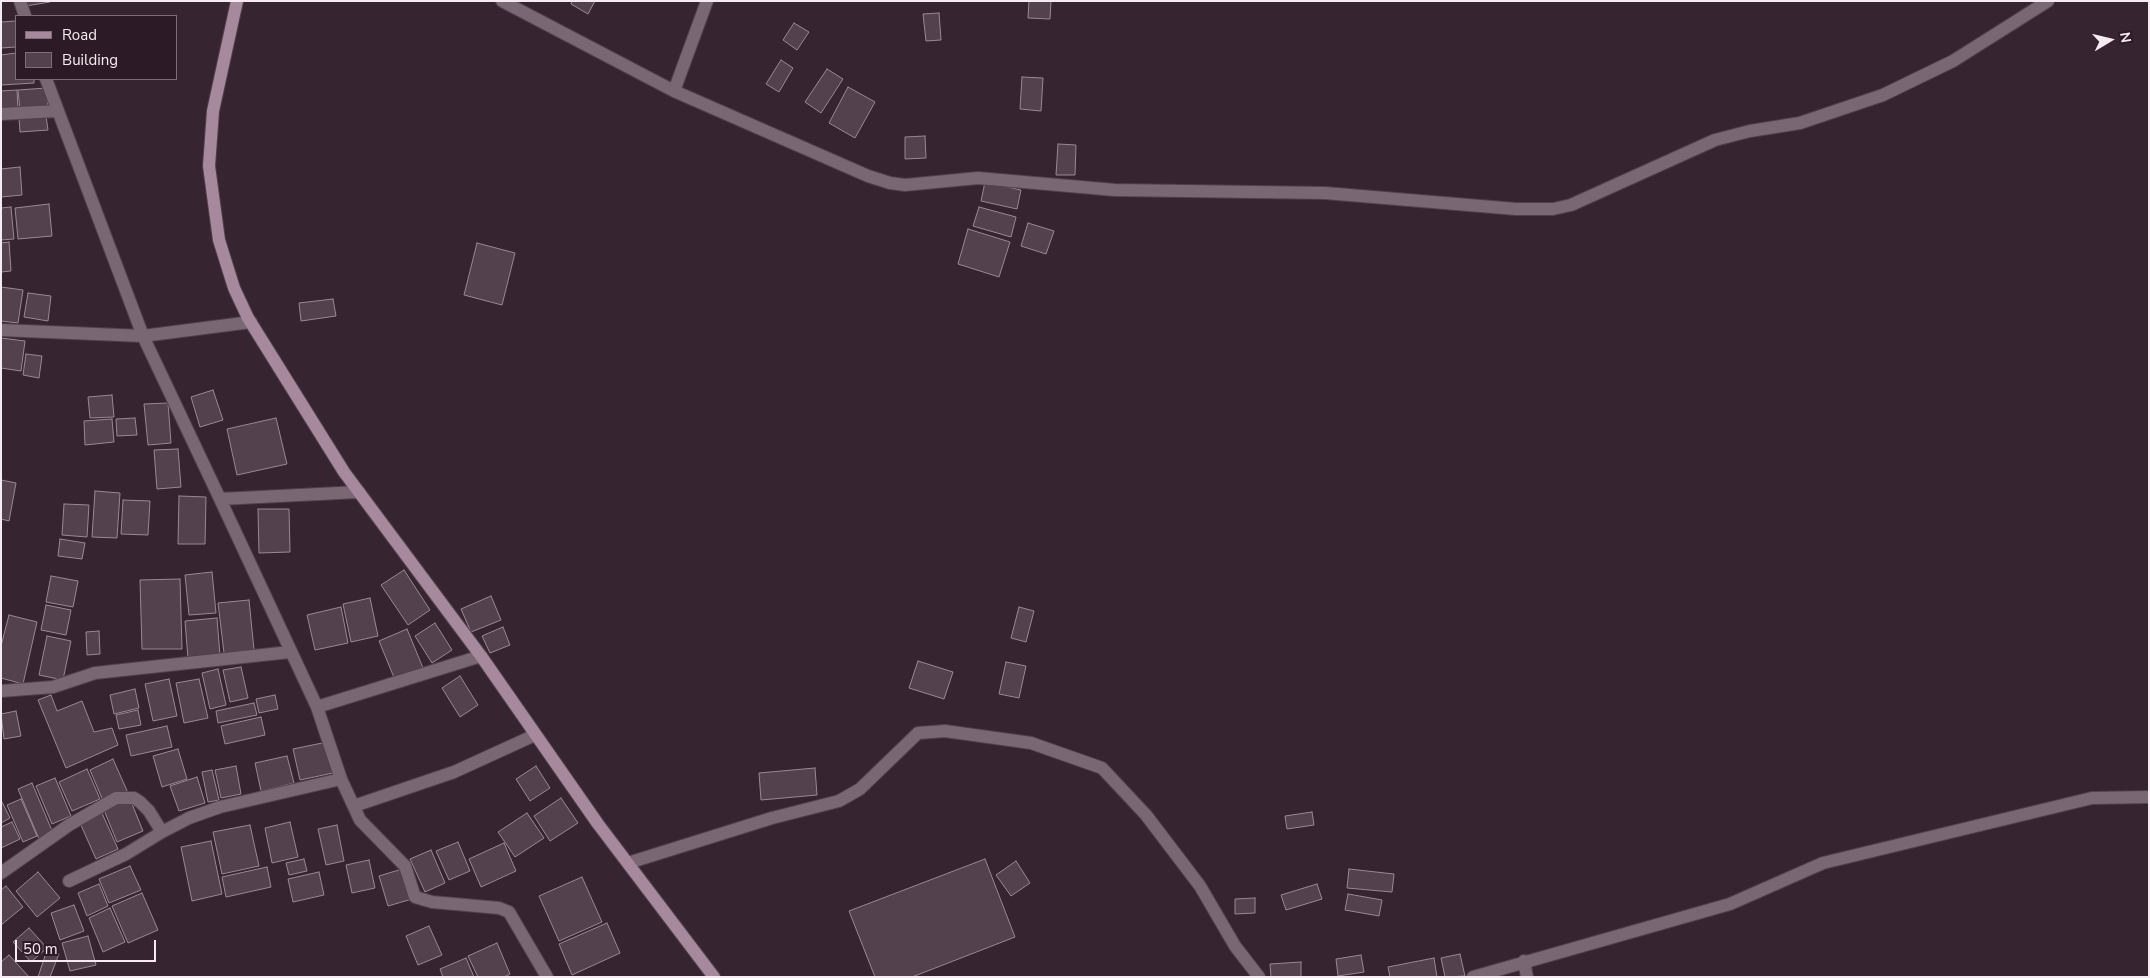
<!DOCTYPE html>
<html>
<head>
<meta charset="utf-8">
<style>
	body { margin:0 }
	#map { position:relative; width:2150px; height:978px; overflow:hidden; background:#362531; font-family:"Nunito Sans",sans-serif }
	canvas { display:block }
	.frame { position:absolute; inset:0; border:2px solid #f7ebf2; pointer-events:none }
	.legend { position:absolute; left:15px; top:15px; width:162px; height:65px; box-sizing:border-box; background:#2c1b27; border:1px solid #7d6e78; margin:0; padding:6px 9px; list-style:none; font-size:15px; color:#f7ebf2 }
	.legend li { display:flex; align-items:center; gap:10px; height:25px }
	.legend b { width:25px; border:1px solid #7d6e78 }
	.north { position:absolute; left:2085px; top:15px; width:50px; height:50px; -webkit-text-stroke:4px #2c1b27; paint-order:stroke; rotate:81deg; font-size:14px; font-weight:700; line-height:20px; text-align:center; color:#f7ebf2 }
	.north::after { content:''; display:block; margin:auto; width:18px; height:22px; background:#f7ebf2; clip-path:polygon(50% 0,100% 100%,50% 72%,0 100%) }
	.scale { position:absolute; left:15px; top:940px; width:141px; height:22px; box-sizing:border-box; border:2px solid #f7ebf2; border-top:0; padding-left:6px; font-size:15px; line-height:18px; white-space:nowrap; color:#f7ebf2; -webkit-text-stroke:4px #2c1b27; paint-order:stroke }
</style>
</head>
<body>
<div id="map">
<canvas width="2150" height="978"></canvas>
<div class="frame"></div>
<ul class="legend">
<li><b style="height:6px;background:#a7899d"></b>Road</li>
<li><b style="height:14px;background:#53414d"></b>Building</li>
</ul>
<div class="north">N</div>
<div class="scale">50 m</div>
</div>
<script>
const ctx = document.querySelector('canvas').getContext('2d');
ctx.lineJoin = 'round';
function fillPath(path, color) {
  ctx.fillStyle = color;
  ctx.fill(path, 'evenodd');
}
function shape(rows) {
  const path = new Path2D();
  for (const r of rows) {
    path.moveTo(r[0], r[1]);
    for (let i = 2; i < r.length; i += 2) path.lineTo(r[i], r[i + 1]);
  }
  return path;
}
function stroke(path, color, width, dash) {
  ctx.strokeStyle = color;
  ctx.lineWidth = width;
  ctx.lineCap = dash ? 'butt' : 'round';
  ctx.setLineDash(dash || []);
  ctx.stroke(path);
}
const building = shape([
	[25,1,50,1,50,2,26,6,25,1],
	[572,1,595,1,588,14,571,4,572,1],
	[1029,1,1051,1,1050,19,1028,18,1029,1],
	[939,13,941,40,926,41,923,14,939,13],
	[16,21,16,47,1,48,1,22,16,21],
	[794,23,809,32,797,50,783,40,794,23],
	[16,53,16,79,34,79,34,83,1,85,1,55,16,53],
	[781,60,793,68,779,92,766,84,781,60],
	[827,69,843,79,821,113,805,102,827,69],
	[1022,77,1043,78,1041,111,1020,109,1022,77],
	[848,87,875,102,855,138,829,123,848,87],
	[46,88,48,108,20,111,18,90,46,88],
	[17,90,18,110,1,111,1,91,17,90],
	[46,116,48,130,20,132,19,118,46,116],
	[925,136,926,158,905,159,905,137,925,136],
	[1058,144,1076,145,1075,175,1056,175,1058,144],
	[20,167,22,195,1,197,1,169,20,167],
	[985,182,1021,190,1017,209,981,201,985,182],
	[49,204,52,236,18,239,15,208,49,204],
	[11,207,14,239,1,240,1,208,11,207],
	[979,207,1016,217,1011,237,973,226,979,207],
	[1028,223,1054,231,1046,254,1021,246,1028,223],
	[968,229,1010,242,999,277,958,264,968,229],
	[9,242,11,271,1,272,1,243,9,242],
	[477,243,515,253,502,305,464,295,477,243],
	[1,287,23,290,18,323,1,321,1,287],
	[28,293,51,296,48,321,24,317,28,293],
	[333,299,336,316,301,321,299,303,333,299],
	[1,338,25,341,21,371,1,368,1,338],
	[26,354,42,356,39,378,23,375,26,354],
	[213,390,223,420,200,427,191,397,213,390],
	[112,395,114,417,90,418,88,397,112,395],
	[168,403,171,443,148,445,144,404,168,403],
	[135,418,137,435,117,436,116,419,135,418],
	[276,418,287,464,237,475,227,429,276,418],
	[112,419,114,442,85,445,84,421,112,419],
	[178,449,181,487,157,489,154,450,178,449],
	[1,480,16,483,9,521,1,519,1,480],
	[95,491,120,493,117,538,92,537,95,491],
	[179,496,206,497,205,544,178,544,179,496],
	[123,500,150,501,148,535,121,534,123,500],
	[64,504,89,505,87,537,62,535,64,504],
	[258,509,289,509,290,552,259,553,258,509],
	[60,539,85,543,82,559,58,556,60,539],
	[404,570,430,610,408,625,381,585,404,570],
	[212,572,216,613,189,615,185,575,212,572],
	[51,576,78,581,73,607,46,602,51,576],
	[180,579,182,649,142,649,140,580,180,579],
	[491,596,501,620,471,632,461,609,491,596],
	[370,598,378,636,351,642,343,604,370,598],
	[249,600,254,650,224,653,218,603,249,600],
	[46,605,71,610,66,635,41,630,46,605],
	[341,607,348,643,315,650,307,615,341,607],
	[1019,607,1034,611,1026,642,1011,638,1019,607],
	[9,615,37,622,23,684,1,678,1,646,9,615],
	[217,618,220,656,188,659,185,621,217,618],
	[435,623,452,650,432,663,415,636,435,623],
	[503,627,510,645,490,653,482,636,503,627],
	[407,629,423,668,395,680,379,641,407,629],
	[99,631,100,654,87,655,86,632,99,631],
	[47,636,71,641,63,680,39,675,47,636],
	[918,661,953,672,944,699,909,688,918,661],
	[1006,662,1026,666,1019,698,999,694,1006,662],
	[241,667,248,698,230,702,223,670,241,667],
	[218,669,226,705,210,709,202,673,218,669],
	[460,676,478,705,460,717,442,688,460,676],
	[169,679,177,716,153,721,145,684,169,679],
	[199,679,208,718,184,723,176,683,199,679],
	[135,689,139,708,114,714,110,695,135,689],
	[51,695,57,711,82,701,94,732,112,728,118,745,66,768,38,700,51,695],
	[275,695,278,709,259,713,256,699,275,695],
	[254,703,257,715,218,723,216,711,254,703],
	[138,710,141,725,119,729,116,715,138,710],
	[16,711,21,736,4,739,1,714,16,711],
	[261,717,265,735,225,744,221,726,261,717],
	[167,726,172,747,131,756,126,735,167,726],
	[327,742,333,773,300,780,293,749,327,742],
	[178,749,187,779,162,787,153,756,178,749],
	[287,756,294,783,261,791,255,763,287,756],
	[113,759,128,793,104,803,90,770,113,759],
	[236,766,241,794,221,798,215,770,236,766],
	[536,766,550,788,530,801,516,779,536,766],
	[815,768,817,795,761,800,759,773,815,768],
	[87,769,100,799,72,811,59,782,87,769],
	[212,770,219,800,208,802,202,772,212,770],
	[197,777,205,803,179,811,170,786,197,777],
	[55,778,71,816,52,824,36,786,55,778],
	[32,783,53,833,39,839,18,789,32,783],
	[561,798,578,823,550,841,534,816,561,798],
	[21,799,37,836,23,842,7,805,21,799],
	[130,799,143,831,117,842,104,810,130,799],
	[1,800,10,818,1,823,1,800],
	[1312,812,1314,825,1287,829,1285,816,1312,812],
	[102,813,118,849,96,859,80,823,102,813],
	[527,813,544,838,515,857,498,832,527,813],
	[12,822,20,839,1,848,1,827,12,822],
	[290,822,298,857,272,863,265,828,290,822],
	[250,825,259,866,222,874,213,832,250,825],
	[337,825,344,861,326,865,318,829,337,825],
	[211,841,222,894,192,901,181,847,211,841],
	[458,842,470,871,449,880,436,851,458,842],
	[504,843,516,871,481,887,469,859,504,843],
	[431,850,445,883,425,892,410,859,431,850],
	[304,859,307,871,289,875,286,863,304,859],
	[985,859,1015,937,912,977,875,977,849,911,985,859],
	[369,860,375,888,352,893,346,865,369,860],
	[1016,861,1030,883,1011,896,996,875,1016,861],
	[130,866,141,890,109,903,99,879,130,866],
	[267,867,271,887,226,897,222,877,267,867],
	[402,869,412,899,388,906,379,876,402,869],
	[1349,869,1394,874,1392,892,1347,888,1349,869],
	[38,872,60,898,37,917,16,891,38,872],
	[319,872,324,895,293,902,288,879,319,872],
	[582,877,602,922,559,941,539,896,582,877],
	[99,884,108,906,87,916,78,893,99,884],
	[1317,884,1322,899,1286,910,1281,895,1317,884],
	[6,886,23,907,1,925,1,890,6,886],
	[142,893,158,930,128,943,112,906,142,893],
	[1348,894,1382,900,1379,916,1345,910,1348,894],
	[1255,898,1255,913,1235,914,1235,899,1255,898],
	[74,905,84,931,60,940,51,913,74,905],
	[110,908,125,942,103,952,89,918,110,908],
	[607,923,620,953,572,975,559,944,607,923],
	[429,926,442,955,418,965,406,936,429,926],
	[29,928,47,948,31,962,13,942,29,928],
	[88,936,96,965,70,971,62,943,88,936],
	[497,943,510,974,504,977,478,977,468,956,497,943],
	[47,950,59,954,50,977,38,977,47,950],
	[1460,954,1465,976,1445,977,1441,958,1460,954],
	[9,955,29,977,1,977,1,962,9,955],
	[1361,955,1364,972,1338,976,1336,959,1361,955],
	[466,958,474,977,443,977,440,969,466,958],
	[1434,958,1437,977,1390,977,1388,967,1434,958],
	[1301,962,1301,977,1271,977,1270,964,1301,962]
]);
fillPath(building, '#53414d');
stroke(building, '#9c8795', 1);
const street = shape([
	[20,1,25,16],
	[502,1,674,91,868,176,890,183,905,185,978,178,1115,190,1325,193,1516,209,1553,209,1571,205,1715,140,1750,131,1800,123,1883,95,1953,61,2048,1],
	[46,79,143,336,220,499,359,492],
	[674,91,707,1],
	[1,114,57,111],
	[1,330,143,336,251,322],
	[220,499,317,707,341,779,360,820,405,866,415,897,432,902,499,908,509,912,547,977],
	[1,691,53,687,95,673,290,652],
	[317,707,481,656],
	[354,806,454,772,535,735],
	[628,863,772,818,839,801,860,789,918,733,945,731,1031,743,1102,768,1146,815,1200,886,1235,946,1259,977],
	[1,873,69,825,116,798,134,798,140,802,149,811,162,832,189,818,220,807,341,779],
	[69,881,126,854,162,832],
	[1524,961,1527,977],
	[1473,977,1730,904,1823,863,2092,798,2149,797]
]);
const secondary = shape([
	[237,1,213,111,209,166,219,240,234,288,248,318,344,472,481,656,598,824,714,977]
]);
stroke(street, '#51414c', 14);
stroke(secondary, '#51414c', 14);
stroke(street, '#7a6774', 12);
stroke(secondary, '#a7899d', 12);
</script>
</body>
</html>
